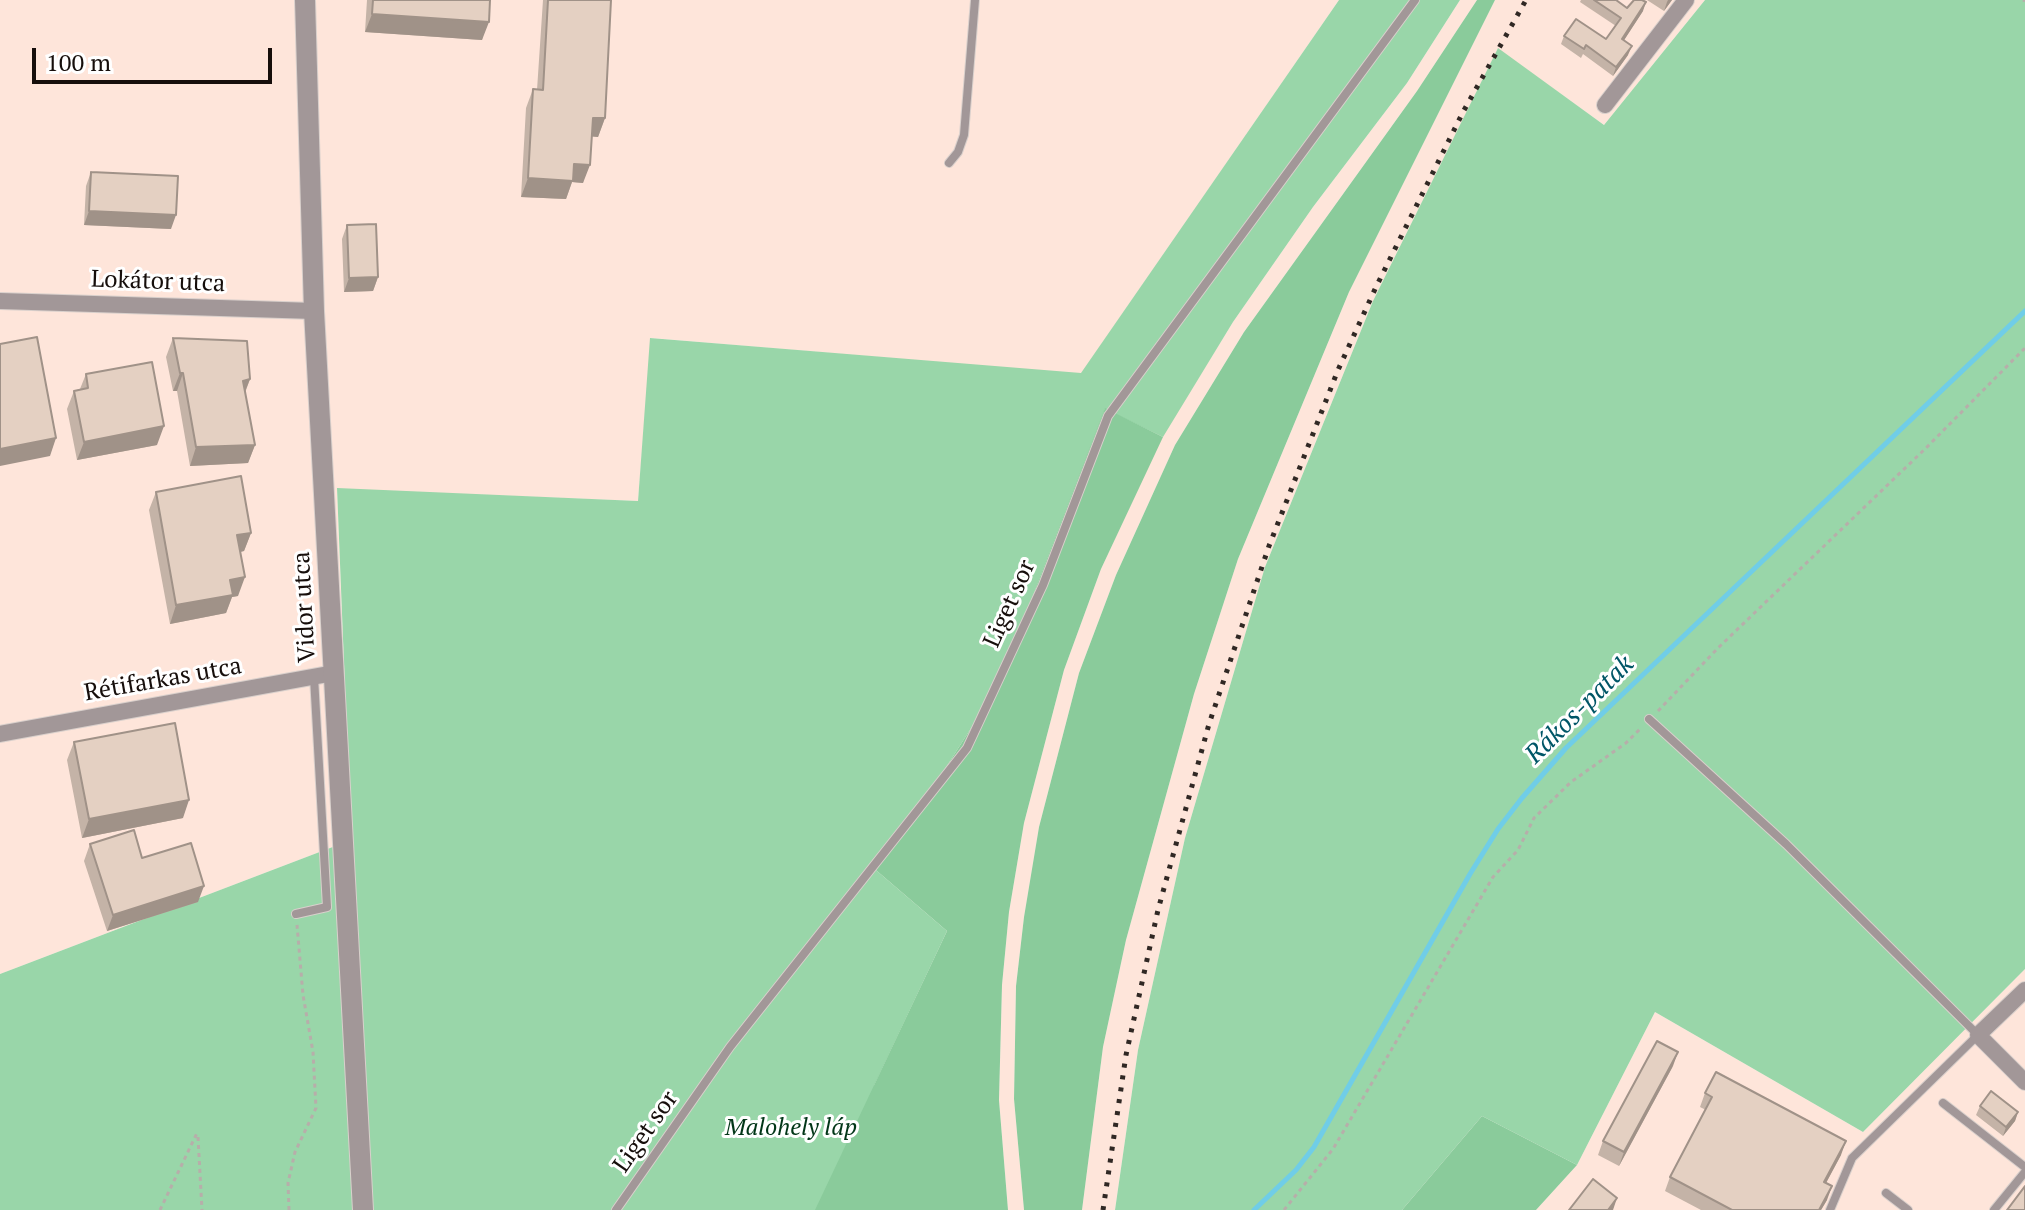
<!DOCTYPE html>
<html>
<head>
<meta charset="utf-8">
<style>
	body { margin:0 }
	#map { position:relative; width:2025px; height:1210px; overflow:hidden; background:#fef5f1; font-family:"PT Serif",serif }
	canvas { display:block }
	.scale { position:absolute; left:32px; top:48px; width:240px; height:36px; box-sizing:border-box; border:4px solid #160e0b; border-top:0; padding-left:10px; font-size:24px; line-height:28px; white-space:nowrap; color:#160e0b; -webkit-text-stroke:6px #fff; paint-order:stroke }
</style>
</head>
<body>
<div id="map">
<canvas width="2025" height="1210"></canvas>
<div class="scale">100 m</div>
</div>
<script>
const ctx = document.querySelector('canvas').getContext('2d');
ctx.lineJoin = 'round';
function fillPath(path, color) {
  ctx.fillStyle = color;
  ctx.fill(path, 'evenodd');
}
function shape(rows) {
  const path = new Path2D();
  for (const r of rows) {
    path.moveTo(r[0], r[1]);
    for (let i = 2; i < r.length; i += 2) path.lineTo(r[i], r[i + 1]);
  }
  return path;
}
function stroke(path, color, width, dash) {
  ctx.strokeStyle = color;
  ctx.lineWidth = width;
  ctx.lineCap = dash ? 'butt' : 'round';
  ctx.setLineDash(dash || []);
  ctx.stroke(path);
}
function drawText(font, color, halo, rows, align = 'center') {
  ctx.font = font + ' "PT Serif",serif';
  ctx.lineWidth = 6;
  ctx.setLineDash([]);
  ctx.textBaseline = 'middle';
  ctx.strokeStyle = halo;
  ctx.fillStyle = color;
  for (const [text, x, y, turn = 0] of rows) {
    ctx.save();
    ctx.translate(x, y);
    ctx.rotate((+turn || 0) * Math.PI / 180);
    ctx.textAlign = isNaN(turn) ? turn : align;
    if (halo) ctx.strokeText(text, 0, 0);
    ctx.fillText(text, 0, 0);
    ctx.restore();
  }
}
fillPath(shape([
	[0,0,1339,0,1081,374,651,338,638,501,337,489,351,840,0,974],
	[1460,0,1477,0,1417,91,1244,332,1175,445,1116,575,1079,673,1039,827,1024,917,1016,986,1014,1099,1024,1210,1008,1210,999,1100,1002,985,1009,912,1024,823,1064,670,1101,569,1162,437,1233,322,1313,207,1407,83],
	[1495,0,1705,0,1604,125,1498,49,1373,301,1265,567,1185,838,1138,1050,1115,1210,1082,1210,1103,1047,1126,940,1194,694,1238,559,1349,292],
	[2025,969,2025,1210,1536,1210,1577,1165,1655,1012,1863,1132]
]), '#fee5da');
fillPath(shape([
	[1339,0,1460,0,1407,83,1313,207,1233,322,1163,437,1105,409,998,686,934,786,870,865,947,931,874,1086,929,1210,0,1210,0,974,351,840,337,488,638,501,650,338,1081,373],
	[1705,0,2025,0,2025,969,1863,1132,1655,1012,1577,1165,1482,1116,1402,1210,1115,1210,1138,1050,1185,838,1265,567,1373,301,1498,48,1604,125]
]), '#99d6a9');
fillPath(shape([
	[1477,0,1495,0,1349,292,1238,559,1194,694,1126,940,1103,1047,1082,1210,1024,1210,1014,1099,1016,986,1024,917,1039,827,1079,673,1116,575,1175,445,1244,332,1417,91],
	[1105,408,1163,437,1101,569,1064,670,1024,823,1009,912,1002,985,999,1100,1008,1210,815,1210,947,931,870,865,934,786,998,686],
	[1482,1116,1577,1165,1536,1210,1402,1210]
]), '#8acb9b');
stroke(shape([
	[1254,1210,1296,1170,1314,1147,1470,874,1498,829,1522,798,1566,748,2025,311]
]), '#70cde7', 5);
const service = shape([
	[949,163,958,152,964,135,975,0],
	[1649,719,1786,844,1978,1035,1852,1158,1830,1210],
	[296,914,327,907,314,677],
	[1943,1103,2025,1167],
	[1886,1193,1908,1210],
	[616,1210,730,1047,967,748,1043,585,1108,416,1415,0],
	[1994,1210,2025,1172]
]);
const minor = shape([
	[1605,105,1686,0],
	[0,301,314,311],
	[0,734,334,673],
	[2025,990,1978,1035,2025,1082]
]);
const tertiary = shape([
	[305,0,314,311,363,1210]
]);
stroke(service, '#d9d0cc', 10);
stroke(minor, '#d9d0cc', 18);
stroke(tertiary, '#d9d0cc', 22);
stroke(shape([
	[2023,0,2025,1],
	[1658,711,1718,648,1926,448,2025,348],
	[198,1137,202,1210],
	[160,1210,197,1133],
	[289,1210,288,1183,295,1152,316,1108,313,1052,303,995,297,925],
	[1284,1210,1333,1149,1493,877,1518,850,1534,818,1571,782,1626,743,1641,728]
]), '#b7aeaa', 3, [4, 4]);
stroke(service, '#a29798', 8);
stroke(minor, '#a29798', 16);
stroke(tertiary, '#a29798', 20);
stroke(shape([
	[1103,1210,1126,1055,1158,910,1209,724,1269,546,1338,370,1376,287,1463,112,1526,0]
]), '#302824', 5, [4, 8]);
fillPath(shape([
	[367,0,490,0,482,40,365,32],
	[543,0,611,0,605,118,598,137,591,136,583,183,572,182,566,199,521,197,526,108,533,89,537,90],
	[1581,0,1616,0,1627,8,1643,11,1624,40,1628,55,1613,76,1583,54,1581,58,1561,44,1564,36,1606,39,1616,26,1580,2],
	[1647,0,1672,0,1664,11],
	[91,172,171,229,84,225,86,186],
	[347,225,378,277,373,291,344,292,342,239],
	[173,338,250,379,245,393,255,445,248,463,190,466,177,391,173,391,166,357],
	[86,374,157,445,77,460,67,409,74,391,80,389],
	[156,492,251,533,244,551,240,552,238,596,232,597,226,613,170,624,149,510],
	[74,742,183,818,82,838,67,760],
	[90,844,142,858,198,902,107,931,84,861],
	[1673,1066,1619,1166,1598,1155,1603,1141],
	[1705,1093,1841,1155,1826,1183,1827,1200,1821,1210,1701,1210,1665,1191,1670,1177,1706,1110,1700,1107],
	[1980,1106,2018,1112,2015,1121,2003,1136,1976,1115]
]), '#c4b3a7');
fillPath(shape([
	[1668,0,1672,0,1664,11,1667,2],
	[1646,2,1643,11,1619,48,1622,39],
	[372,14,489,22,482,40,365,32],
	[1632,46,1628,55,1613,76,1616,67],
	[593,118,605,118,598,137,586,136],
	[574,164,590,165,583,183,572,182,566,199,521,197,528,178],
	[89,211,176,215,171,229,84,225],
	[378,277,373,291,344,292,349,278],
	[180,373,183,373,177,391,173,391],
	[250,379,243,397,243,381],
	[164,426,157,445,77,460,84,442],
	[56,438,50,456,0,466,0,449],
	[255,445,248,463,190,466,196,447],
	[251,533,244,551,231,554,237,535],
	[245,577,238,596,232,597,226,613,170,624,176,605,230,580],
	[189,800,183,818,82,838,89,819],
	[204,886,198,902,107,931,113,915],
	[1678,1052,1673,1066,1619,1166,1624,1152],
	[2018,1112,2015,1121,2003,1136,2006,1127],
	[1846,1141,1841,1155,1819,1196,1824,1182],
	[1832,1186,1827,1200,1821,1210,1819,1210],
	[1617,1198,1613,1210,1608,1210]
]), '#a09288');
const building = shape([
	[373,0,490,0,489,22,372,14,373,0],
	[548,0,611,0,605,118,593,118,590,165,574,164,573,181,528,178,533,89,543,90,548,0],
	[1594,0,1616,0,1627,8,1634,0,1642,0,1646,2,1622,39,1632,46,1616,67,1586,45,1584,49,1564,36,1576,19,1606,39,1621,18,1594,0],
	[91,172,178,176,176,215,89,211,91,172],
	[376,224,378,277,349,278,347,225,376,224],
	[37,337,56,438,0,449,0,344,37,337],
	[173,338,247,341,250,379,243,381,255,445,196,447,183,373,180,373,173,338],
	[152,362,164,426,84,442,74,391,88,388,86,374,152,362],
	[241,476,251,533,237,535,245,577,230,580,233,595,176,605,156,492,241,476],
	[175,723,189,800,89,819,74,742,175,723],
	[134,830,142,858,191,843,204,886,113,915,90,844,134,830],
	[1657,1041,1678,1052,1624,1152,1603,1141,1657,1041],
	[1716,1072,1846,1141,1824,1182,1832,1186,1819,1210,1732,1210,1670,1177,1712,1097,1705,1093,1716,1072],
	[1991,1091,2018,1112,2006,1127,1980,1106,1991,1091],
	[1593,1179,1617,1198,1608,1210,1569,1210,1593,1179],
	[2025,1186,2025,1210,2007,1210,2025,1186]
]);
fillPath(building, '#e4d0c2');
stroke(building, '#a09288', 2);
drawText('24px', '#160e0b', '#fff', [
	["Lokátor utca",158,282,2],
	["Liget sor",1010,604,-66],
	["Vidor utca",305,607,-93],
	["Rétifarkas utca",163,680,-10],
	["Liget sor",646,1132,-55]
]);
drawText('italic 24px', '#013617', '#fff', [
	["Malohely láp",791,1128]
]);
drawText('italic 26px', '#005667', '#fff', [
	["Rákos-patak",1580,710,-45]
]);
</script>
</body>
</html>
